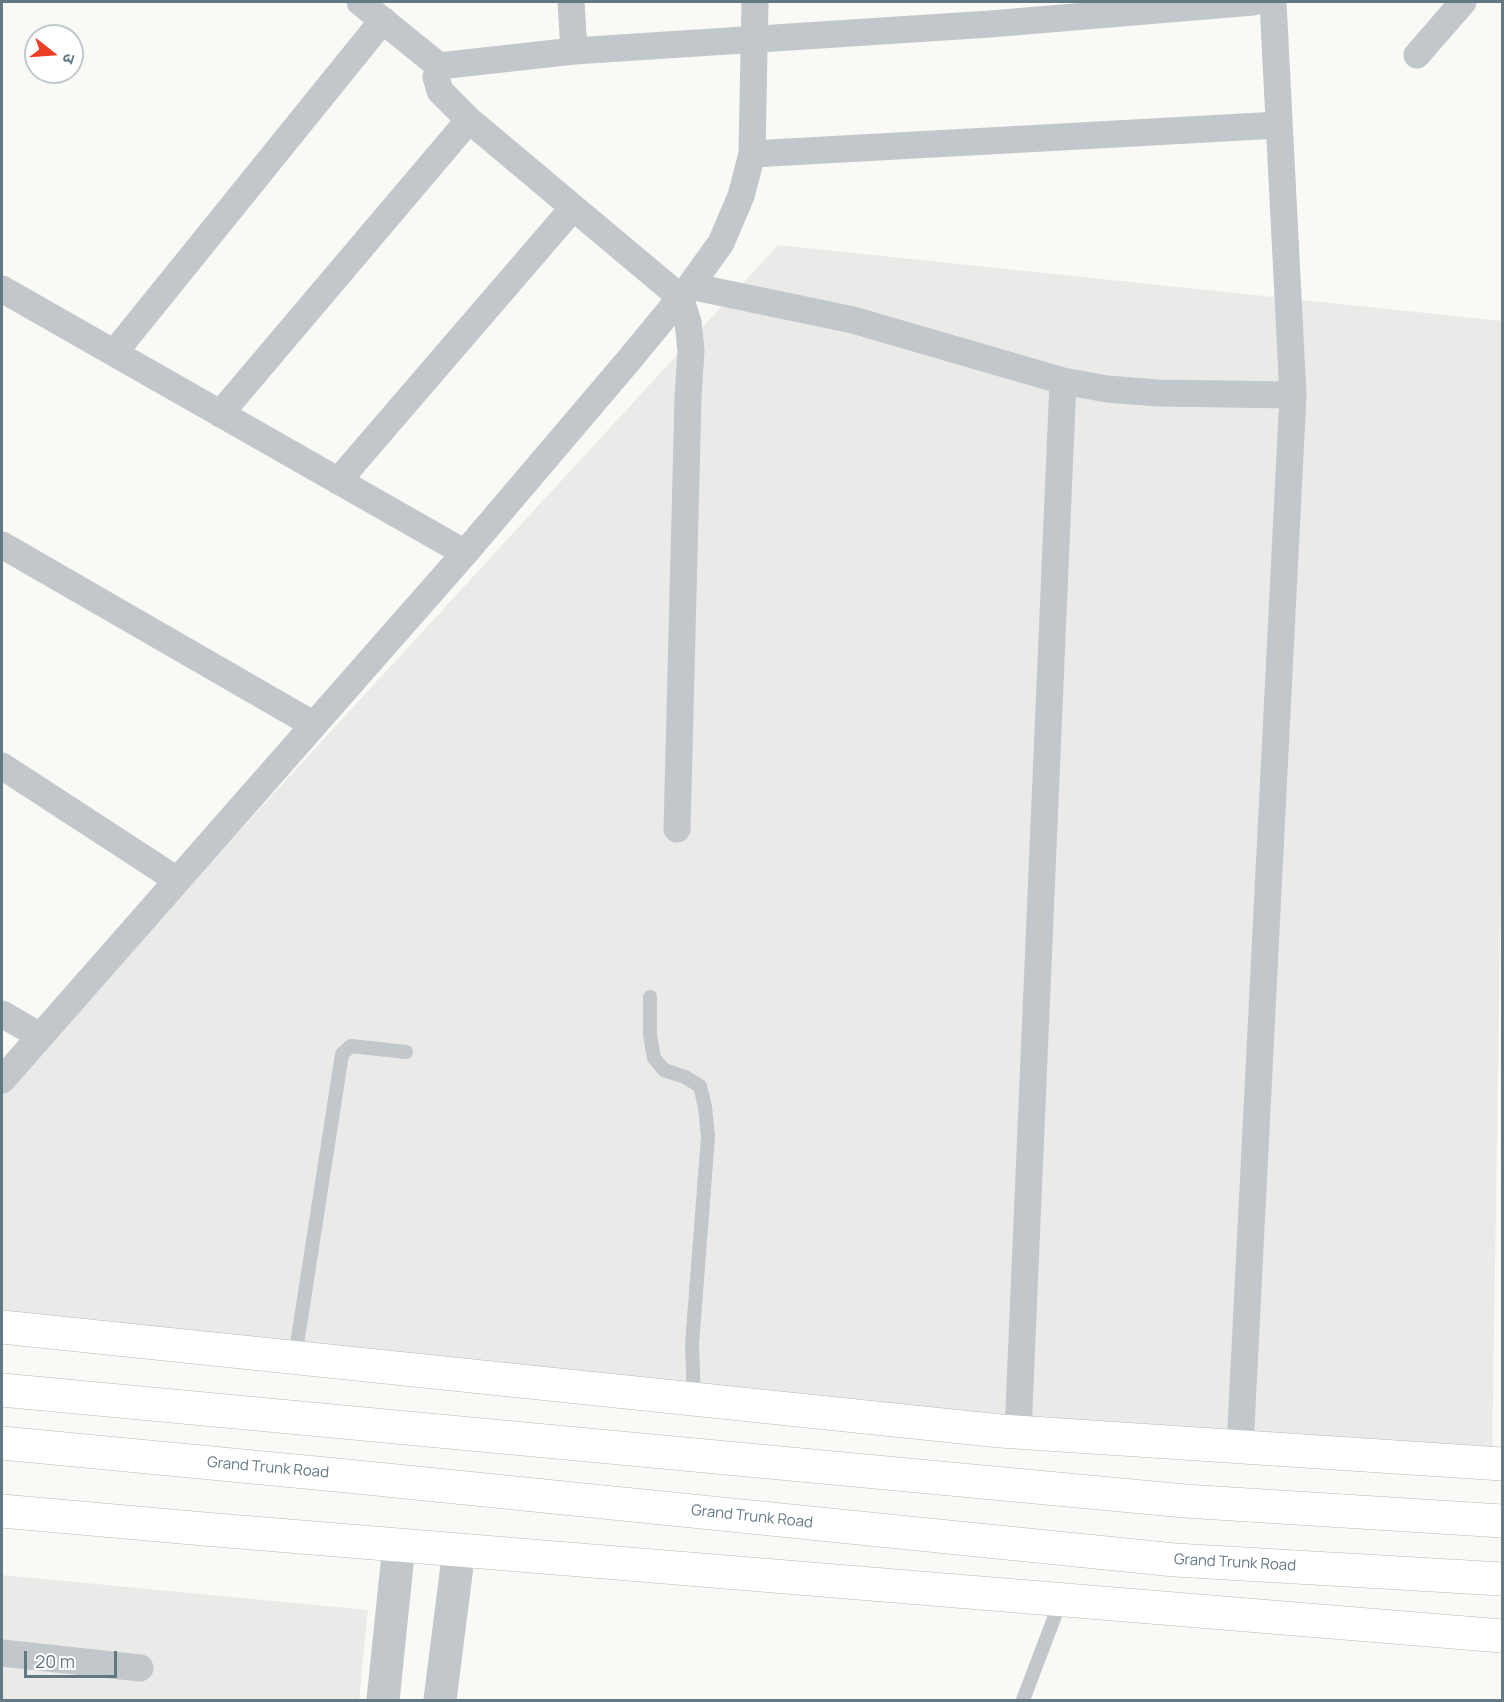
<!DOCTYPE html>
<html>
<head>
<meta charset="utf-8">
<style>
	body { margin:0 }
	#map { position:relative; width:1504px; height:1702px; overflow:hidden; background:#f9f9f6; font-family:Manrope,"Noto Sans Devanagari",sans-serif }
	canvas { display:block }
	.frame { position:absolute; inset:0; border:3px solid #627883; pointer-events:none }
	.north { position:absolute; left:24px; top:24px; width:60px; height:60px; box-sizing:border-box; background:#fff; border:2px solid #c0c9cd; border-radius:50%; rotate:107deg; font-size:16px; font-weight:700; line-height:24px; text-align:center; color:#627883 }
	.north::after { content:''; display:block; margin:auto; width:21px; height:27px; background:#eb3e24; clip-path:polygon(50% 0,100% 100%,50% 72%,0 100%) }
	.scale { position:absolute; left:24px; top:1651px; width:93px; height:27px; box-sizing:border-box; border:3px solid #627883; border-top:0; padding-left:8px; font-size:18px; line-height:21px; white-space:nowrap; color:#627883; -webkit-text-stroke:4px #fff; paint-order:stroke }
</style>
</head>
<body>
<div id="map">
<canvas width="1504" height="1702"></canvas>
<div class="frame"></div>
<div class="north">उ</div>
<div class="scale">20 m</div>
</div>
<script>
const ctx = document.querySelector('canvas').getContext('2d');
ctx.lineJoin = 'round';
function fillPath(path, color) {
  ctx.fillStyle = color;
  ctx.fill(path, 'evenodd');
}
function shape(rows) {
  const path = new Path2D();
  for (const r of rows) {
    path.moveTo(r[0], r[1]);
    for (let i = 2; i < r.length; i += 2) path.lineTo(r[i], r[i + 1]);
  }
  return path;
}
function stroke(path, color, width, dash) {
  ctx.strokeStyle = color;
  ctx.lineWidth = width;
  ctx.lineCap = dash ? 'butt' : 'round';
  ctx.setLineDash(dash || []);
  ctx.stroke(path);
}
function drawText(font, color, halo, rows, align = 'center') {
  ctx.font = font + ' Manrope,sans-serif';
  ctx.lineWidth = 6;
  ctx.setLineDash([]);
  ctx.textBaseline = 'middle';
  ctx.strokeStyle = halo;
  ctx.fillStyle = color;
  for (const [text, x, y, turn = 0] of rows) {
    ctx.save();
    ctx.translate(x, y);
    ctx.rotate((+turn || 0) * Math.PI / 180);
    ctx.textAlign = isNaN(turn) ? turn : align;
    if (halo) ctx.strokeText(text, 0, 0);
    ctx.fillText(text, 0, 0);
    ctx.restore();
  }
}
fillPath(shape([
	[778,245,1502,321,1502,815,1492,1464,2,1324,2,1089],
	[2,1575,368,1610,359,1700,2,1700]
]), '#eaeae9');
const trunk = shape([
	[2,1327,1000,1431,1502,1464],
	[2,1511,204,1529,1502,1636]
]);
const motorway = shape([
	[2,1390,1185,1501,1502,1521],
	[2,1443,347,1476,1175,1560,1502,1579]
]);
stroke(trunk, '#b4babd', 34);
stroke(motorway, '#b4babd', 34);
stroke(shape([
	[650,997,650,1035,654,1058,664,1070,685,1077,700,1086,705,1107,708,1137,692,1344,694,1398],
	[295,1357,342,1054,351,1046,406,1052],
	[1023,1700,1061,1600]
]), '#c1c7ca', 14);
stroke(shape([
	[360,2,439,66,574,51,990,24,1253,2],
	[571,2,574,51],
	[1417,55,1463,2],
	[439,66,436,77,440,91,469,120,680,297,688,322,691,350,688,398,677,829],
	[752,154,1279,125],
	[690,286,853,320,1063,381,1107,389,1158,393,1293,395],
	[2,289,465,553],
	[114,353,383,20],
	[220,414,469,120],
	[338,481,573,208],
	[2,545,314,725],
	[2,766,177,880],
	[2,1014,40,1036],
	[2,1080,465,553,629,360,690,286,721,243,741,196,752,154,755,2],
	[1018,1432,1063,381],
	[1240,1447,1293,395,1273,2],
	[2,1653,140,1668]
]), '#c1c7ca', 27);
stroke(shape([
	[383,1700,399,1545],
	[440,1700,459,1550]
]), '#c1c7ca', 33);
stroke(trunk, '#fff', 33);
stroke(motorway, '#fff', 33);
drawText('15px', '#627883', '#fff', [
	["Grand Trunk Road",268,1468,5],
	["Grand Trunk Road",752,1517,6],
	["Grand Trunk Road",1235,1563,3]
]);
</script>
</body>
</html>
